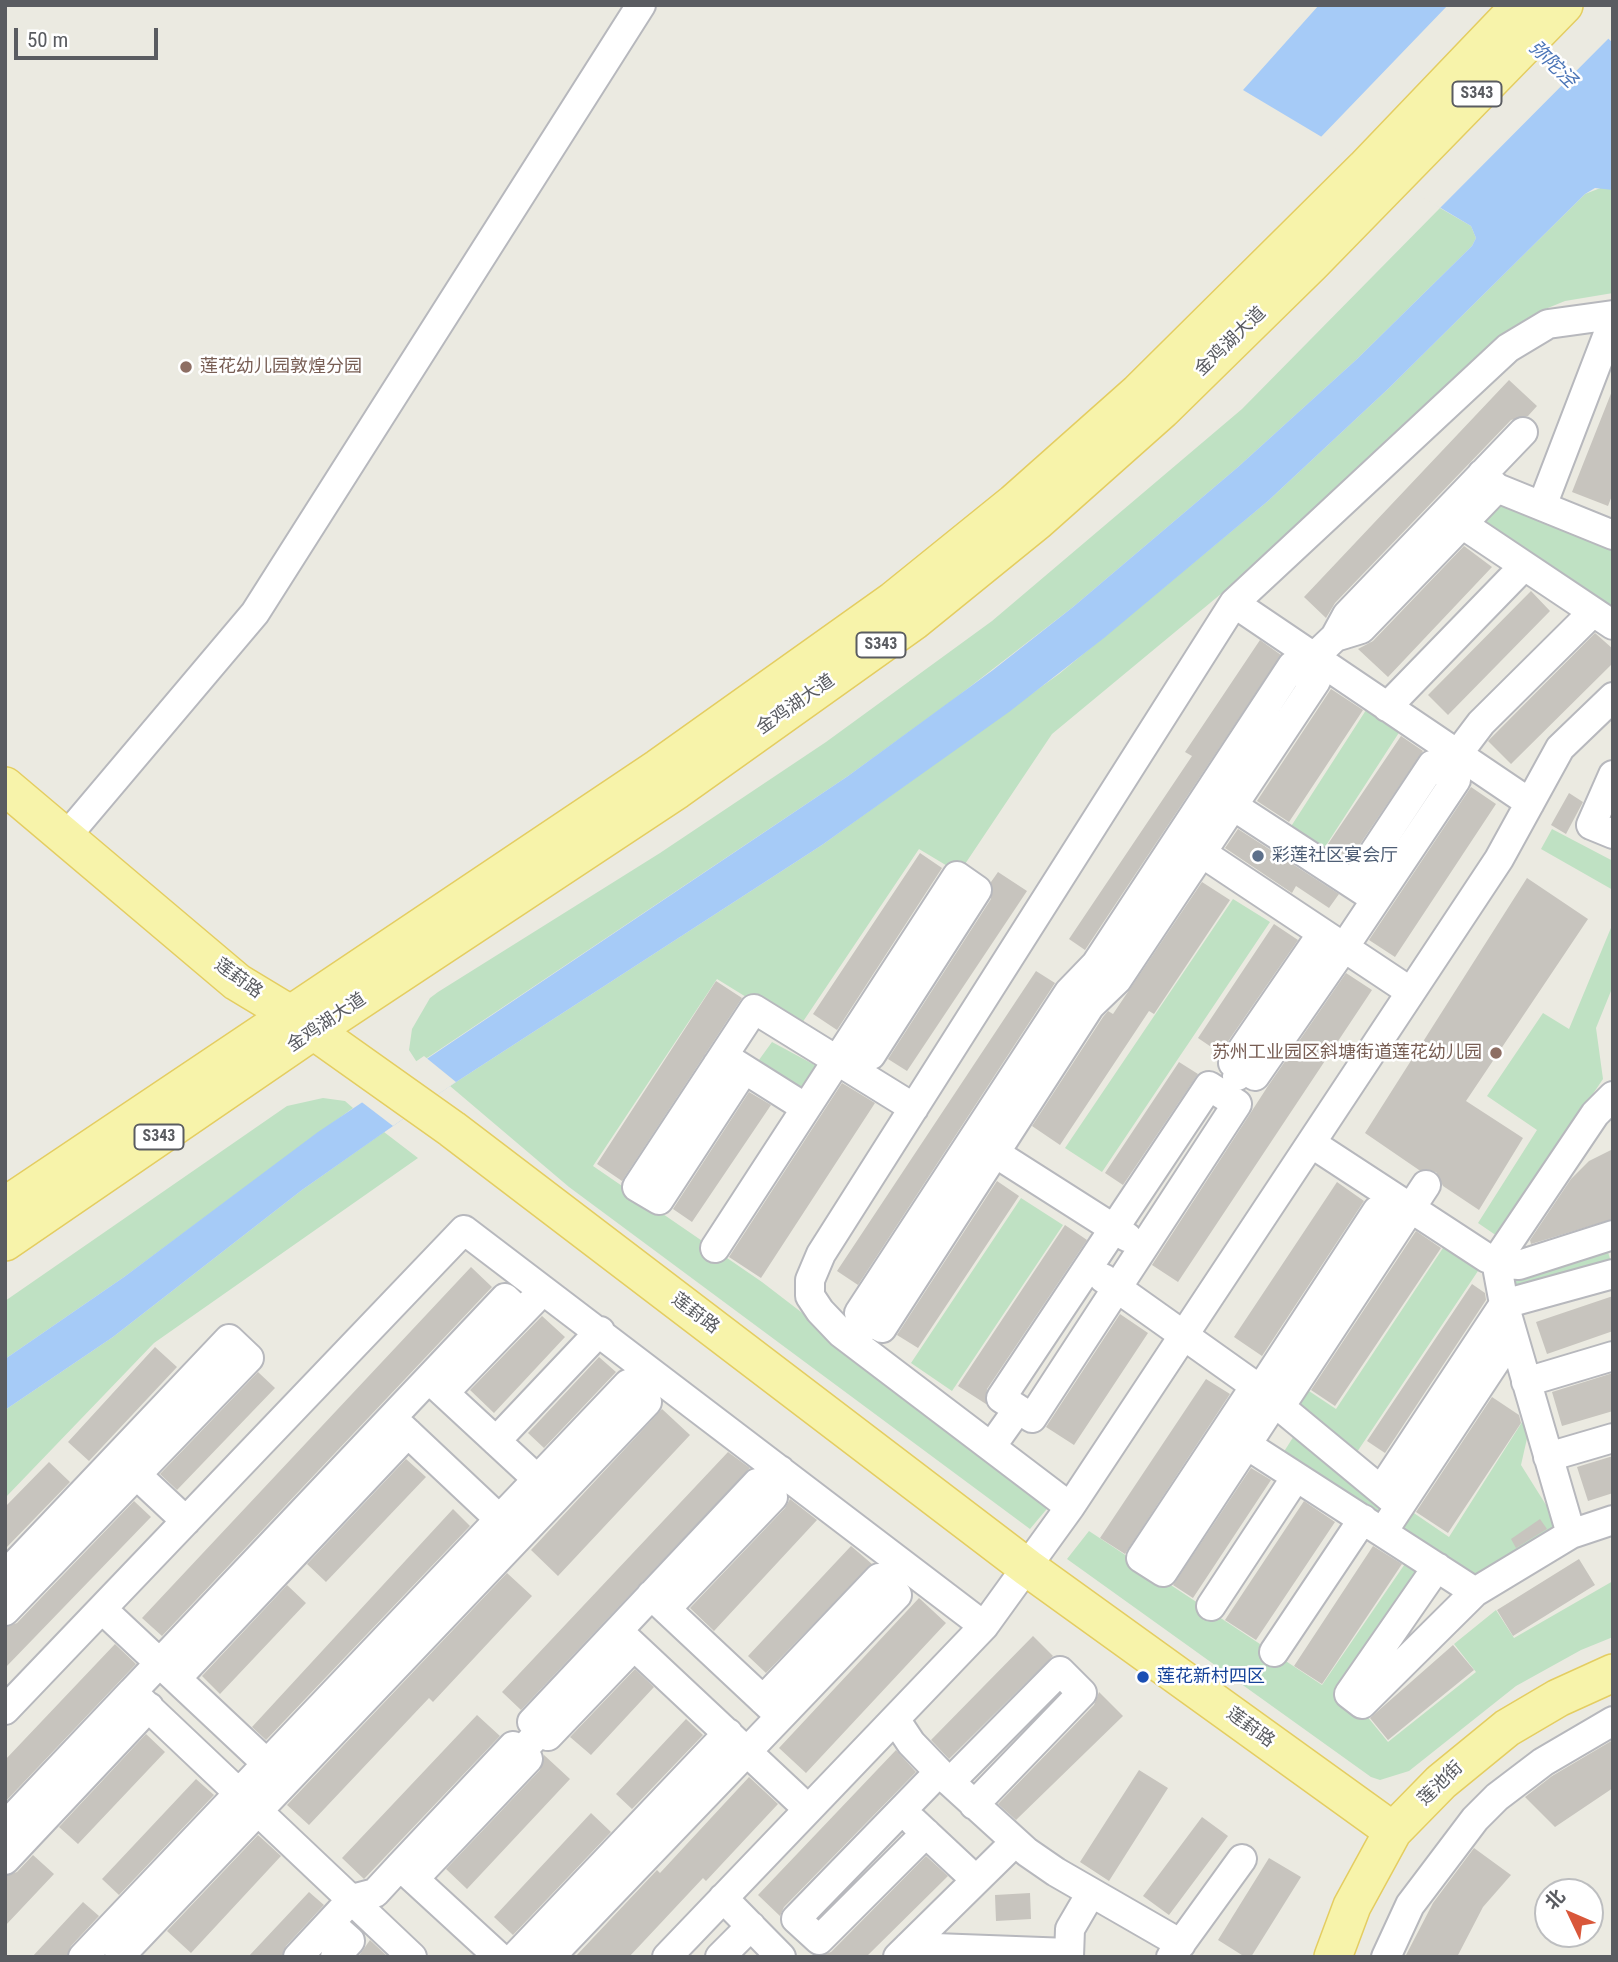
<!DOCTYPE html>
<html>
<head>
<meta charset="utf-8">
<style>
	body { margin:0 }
	#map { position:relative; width:1618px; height:1962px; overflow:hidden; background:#ebeae1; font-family:"Roboto Condensed","Noto Sans SC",sans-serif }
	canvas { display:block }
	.frame { position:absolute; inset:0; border:7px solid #5a5c61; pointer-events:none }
	.north { position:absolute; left:1534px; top:1878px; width:70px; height:70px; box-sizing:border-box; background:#fff; border:2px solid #bdbec0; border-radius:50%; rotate:314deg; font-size:19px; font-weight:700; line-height:28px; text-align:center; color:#5a5c61 }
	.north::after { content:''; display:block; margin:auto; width:24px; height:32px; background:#d9573a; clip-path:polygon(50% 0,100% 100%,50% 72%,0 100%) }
	.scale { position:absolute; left:14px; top:28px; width:144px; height:32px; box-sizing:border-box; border:4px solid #5a5c61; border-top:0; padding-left:9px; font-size:21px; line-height:24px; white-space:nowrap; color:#5a5c61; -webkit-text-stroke:5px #fff; paint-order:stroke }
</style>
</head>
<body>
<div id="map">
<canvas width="1618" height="1962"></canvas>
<div class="frame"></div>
<div class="north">北</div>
<div class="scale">50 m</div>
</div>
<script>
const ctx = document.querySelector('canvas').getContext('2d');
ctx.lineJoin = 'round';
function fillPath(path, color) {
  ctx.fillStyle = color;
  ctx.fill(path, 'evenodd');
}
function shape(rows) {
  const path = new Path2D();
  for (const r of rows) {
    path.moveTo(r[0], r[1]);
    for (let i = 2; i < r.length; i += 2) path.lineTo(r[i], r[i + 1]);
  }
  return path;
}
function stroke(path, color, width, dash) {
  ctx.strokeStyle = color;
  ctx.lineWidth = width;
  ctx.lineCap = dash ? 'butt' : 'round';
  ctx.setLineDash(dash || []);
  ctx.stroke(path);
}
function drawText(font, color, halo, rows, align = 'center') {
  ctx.font = font + ' "Roboto Condensed","Noto Sans SC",sans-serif';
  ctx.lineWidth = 5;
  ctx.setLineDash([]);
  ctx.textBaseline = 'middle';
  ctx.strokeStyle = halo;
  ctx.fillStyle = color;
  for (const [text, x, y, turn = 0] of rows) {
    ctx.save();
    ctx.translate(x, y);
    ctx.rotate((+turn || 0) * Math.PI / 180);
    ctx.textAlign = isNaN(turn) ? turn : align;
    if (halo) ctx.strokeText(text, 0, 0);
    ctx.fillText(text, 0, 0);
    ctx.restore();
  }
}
fillPath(shape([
	[1603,187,1613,190,1613,293,1565,301,1538,312,1520,323,1239,579,1052,734,959,873,919,849,798,1029,717,979,593,1166,762,1282,1051,1504,1030,1529,569,1187,450,1086,822,845,1059,674,1268,501,1388,389,1585,194],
	[1440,208,1471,226,1476,238,1472,246,1357,359,1238,467,1073,607,949,703,848,776,418,1064,409,1050,412,1029,430,998,438,992,660,853,826,742,992,621,1242,409],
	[1498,488,1613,536,1613,624,1464,524],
	[1368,707,1402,728,1323,850,1290,828],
	[1552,829,1613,861,1613,890,1541,849],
	[1233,899,1270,922,1102,1172,1065,1148],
	[1613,923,1613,986,1596,1028,1603,1079,1497,1236,1478,1223,1537,1130,1487,1096,1543,1013,1569,1029],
	[772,1042,826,1071,808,1097,756,1064],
	[323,1098,345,1101,353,1108,124,1277,5,1359,5,1301,287,1106],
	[384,1132,418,1158,154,1343,5,1498,5,1410,113,1337,302,1190],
	[1021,1198,1063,1225,952,1391,911,1363],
	[1447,1242,1482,1265,1353,1458,1288,1408,1303,1387,1336,1409],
	[1608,1252,1613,1269,1508,1301,1504,1283],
	[1524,1419,1528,1434,1521,1465,1563,1532,1473,1587,1388,1533,1405,1507,1449,1537],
	[1299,1428,1395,1506,1380,1528,1278,1461],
	[1089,1531,1322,1685,1411,1555,1433,1570,1366,1715,1388,1742,1476,1672,1454,1644,1496,1610,1514,1638,1613,1581,1613,1637,1581,1650,1516,1686,1409,1771,1380,1780,1371,1777,1067,1559]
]), '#bfe1c3');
fillPath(shape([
	[1319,5,1573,5,1613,43,1613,190,1595,188,1585,194,1388,389,1268,501,1104,638,1009,712,822,845,450,1086,302,1190,113,1337,5,1410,5,1359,124,1277,318,1132,848,776,993,670,1073,607,1238,467,1357,359,1472,246,1476,238,1471,226,1243,90]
]), '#a6cbf7');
fillPath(shape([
	[1448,5,1578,5,1611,36,1440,208,1319,139],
	[424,1056,456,1082,393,1126,359,1100]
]), '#ebeae1');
fillPath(shape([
	[1509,380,1537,406,1528,416,1511,420,1335,603,1326,618,1304,597],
	[1612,391,1613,493,1608,506,1572,492],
	[1464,546,1492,567,1388,677,1358,649,1373,641],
	[1531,591,1550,611,1448,715,1428,695],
	[1595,633,1613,649,1613,663,1511,764,1488,741],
	[1260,640,1281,655,1085,950,1069,939,1192,756,1185,752],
	[1331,689,1363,710,1289,822,1257,801],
	[1401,736,1423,751,1350,859,1328,844],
	[1471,787,1496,804,1395,957,1369,940],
	[1569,793,1583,802,1566,834,1551,825],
	[1238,829,1339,894,1329,908,1296,886,1292,893,1225,848],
	[920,853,942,868,837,1030,813,1014],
	[998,872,1027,891,907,1071,888,1059,991,899,991,882],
	[1527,878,1588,919,1466,1101,1523,1138,1479,1210,1443,1186,1436,1172,1419,1170,1365,1133],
	[1202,882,1230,900,1154,1014,1149,1011,1060,1145,1032,1126,1103,1017,1108,1011,1113,1014],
	[1274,924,1298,940,1220,1053,1198,1038],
	[1036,971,1055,983,858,1285,837,1271],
	[1346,973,1372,990,1178,1282,1152,1265,1268,1086],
	[716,981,742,998,622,1181,597,1164],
	[1179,1062,1198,1074,1123,1185,1105,1173],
	[842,1083,875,1103,761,1278,729,1257],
	[749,1092,771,1105,692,1222,673,1209],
	[1613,1149,1613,1219,1531,1244,1530,1240,1571,1179,1589,1161],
	[997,1181,1019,1196,918,1348,897,1335],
	[1337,1182,1364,1201,1262,1356,1234,1337],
	[1065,1225,1087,1240,987,1389,986,1404,958,1386],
	[1416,1231,1441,1248,1335,1406,1311,1390],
	[471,1267,492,1287,162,1636,142,1618],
	[1472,1284,1485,1293,1486,1300,1385,1453,1367,1441],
	[1613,1296,1613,1331,1547,1354,1536,1322],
	[1120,1314,1148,1333,1074,1445,1046,1427],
	[542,1316,565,1337,494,1413,470,1390],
	[155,1347,177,1367,89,1461,68,1442],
	[599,1357,616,1372,544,1448,528,1433],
	[258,1372,275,1388,177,1490,160,1474],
	[1613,1373,1613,1411,1562,1426,1552,1392],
	[1206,1379,1230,1394,1125,1554,1100,1538],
	[1492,1397,1519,1415,1521,1423,1448,1533,1416,1512],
	[662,1409,690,1435,558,1576,531,1550],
	[728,1452,750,1468,521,1710,502,1692],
	[1613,1456,1613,1493,1588,1501,1577,1467],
	[406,1459,426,1477,326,1582,307,1564],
	[49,1462,70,1482,5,1549,5,1507],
	[1251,1468,1271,1480,1193,1598,1173,1585],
	[790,1499,817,1520,714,1631,690,1608,785,1508],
	[134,1501,151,1517,5,1668,5,1627,17,1623],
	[1304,1501,1335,1522,1256,1640,1225,1620],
	[453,1509,470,1526,266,1740,252,1727],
	[1540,1519,1547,1529,1516,1548,1511,1539],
	[851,1546,872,1564,766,1673,748,1656],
	[1373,1546,1402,1564,1322,1684,1294,1666],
	[1579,1559,1595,1585,1513,1636,1497,1610],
	[507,1573,532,1596,433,1702,429,1698,309,1825,287,1805],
	[287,1585,306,1603,220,1694,202,1676],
	[919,1598,946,1623,806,1773,779,1748],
	[1033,1636,1053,1656,949,1759,931,1740],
	[115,1644,136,1664,5,1802,5,1760],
	[1453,1645,1474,1670,1388,1740,1370,1718],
	[635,1669,654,1687,591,1755,570,1737],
	[1099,1692,1123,1716,1016,1820,998,1804,1094,1705],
	[477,1715,500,1736,364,1879,342,1858],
	[686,1719,703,1735,632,1809,616,1794],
	[146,1734,165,1752,78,1844,59,1827],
	[1613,1740,1613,1788,1555,1827,1525,1797,1552,1776],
	[896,1750,916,1772,784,1907,780,1916,758,1895],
	[544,1755,570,1779,467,1889,446,1869,540,1770],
	[1139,1770,1168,1788,1109,1881,1080,1862],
	[749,1777,778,1804,706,1881,703,1878,629,1957,575,1957,657,1870,660,1873],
	[196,1779,214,1795,119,1895,102,1879],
	[591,1813,611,1832,513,1935,494,1917],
	[1202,1817,1228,1836,1169,1915,1143,1896],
	[258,1835,281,1856,191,1953,167,1931],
	[1474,1848,1511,1875,1483,1907,1457,1957,1405,1957,1433,1903],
	[33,1855,54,1874,5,1926,5,1876,17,1872],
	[926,1856,948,1876,866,1957,816,1957,831,1952],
	[1269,1858,1301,1877,1251,1957,1245,1957,1218,1940],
	[309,1892,324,1905,286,1946,282,1957,248,1957],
	[1030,1893,1031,1919,996,1921,995,1895],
	[83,1902,99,1916,71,1946,67,1957,32,1957],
	[370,1940,388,1957,358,1957]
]), '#c7c4be');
const minor = shape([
	[1482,474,1497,488,1361,629,1335,637,1347,615,1523,432],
	[1497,488,1613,535],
	[1542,506,1613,321],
	[1462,524,1613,625],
	[1234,603,1530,803],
	[1387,707,1524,566],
	[1613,775,1591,825,1613,834],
	[1218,796,1376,899],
	[65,838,255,613,641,5],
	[1187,843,1411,992],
	[1353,884,1432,765,1444,772],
	[725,1057,806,1108],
	[717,1065,738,1079,659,1200,637,1187,754,1009,914,1108],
	[1243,1068,1255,1076,1343,949,1456,780,1444,772,1481,723,1593,612],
	[1237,1076,1243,1068,1233,1063,1321,935],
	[1311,1143,1487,1258,1507,1264,1519,1265,1613,1235],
	[981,1144,1127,1237],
	[715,1248,957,876,977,890,871,1055,850,1042],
	[1103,1278,1255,1386,1400,1506],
	[870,1320,859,1313,1069,992,1096,964,1292,666,1304,674,1314,657,1335,637],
	[865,1327,870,1320,882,1328,1090,1006,1117,980,1316,681,1304,674],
	[429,1379,550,1491],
	[1526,1382,1613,1356],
	[1255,1386,1141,1558,1163,1572,1274,1403],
	[1260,1390,1377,1211,1399,1226,1426,1185],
	[445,1392,533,1301],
	[1280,1407,1399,1226],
	[394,1420,512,1531],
	[496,1441,600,1331],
	[1247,1445,1475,1592,1362,1704,1349,1694,1437,1567],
	[991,1447,1018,1409,1001,1398,1209,1086,1237,1104,1032,1418,1018,1409],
	[1548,1457,1613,1438],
	[125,1464,186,1521],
	[1381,1490,1504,1304,1496,1261,1595,1114,1613,1096],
	[1070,1507,1499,859,1560,748,1613,697],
	[1390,1521,1513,1335],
	[1571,1534,1504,1304,1613,1274],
	[5,1575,229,1339,249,1358,5,1611],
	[1475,1592,1571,1534,1613,1520],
	[651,1595,777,1713],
	[1211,1606,1296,1477],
	[102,1609,279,1775],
	[666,1609,773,1497,763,1488],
	[618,1631,808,1809],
	[1274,1652,1363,1519],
	[177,1678,408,1433],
	[763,1700,879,1578,888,1586],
	[5,1710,464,1230,984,1626,1070,1507,841,1333,820,1311,810,1296,810,1280,821,1254,1234,603,1508,348,1548,324,1613,315],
	[895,1719,911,1743,939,1772,1027,1852,1056,1872,1181,1944],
	[541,1730,548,1736,634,1646],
	[521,1752,541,1730,532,1722,757,1483,763,1488,780,1470],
	[950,1782,1060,1671,1082,1693,974,1805],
	[914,1822,976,1880],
	[5,1826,132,1692],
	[926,1833,819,1940,796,1919,939,1772],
	[5,1860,149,1707],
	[414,1879,499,1957],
	[723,1898,781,1957],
	[330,1923,350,1941,335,1957],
	[908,1947,1069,1953],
	[83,1957,628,1384,647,1402,119,1957],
	[298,1957,352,1899,375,1893,400,1866,513,1746,528,1759,414,1879,400,1866],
	[412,1957,132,1692,505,1298,521,1313],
	[515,1957,728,1733],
	[550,1957,897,1595,888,1586,904,1565],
	[667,1957,984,1626],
	[720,1957,751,1926],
	[898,1957,1015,1842],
	[1069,1957,1070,1929,1091,1893],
	[1171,1957,1242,1859],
	[1386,1957,1410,1905,1475,1819,1497,1797,1543,1762,1613,1721]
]);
const major = shape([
	[5,786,237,982,290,1014,452,1129,1028,1568,1393,1831],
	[5,1206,658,768,894,600,1014,503,1139,392,1365,168,1521,5],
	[5,1242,313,1031,677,790,914,621,1036,522,1162,410,1312,263,1564,5],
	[1333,1957,1352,1906,1393,1831,1441,1782,1507,1728,1558,1698,1613,1673]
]);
stroke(minor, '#b7b8bd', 32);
stroke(major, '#e4cd61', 40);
stroke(minor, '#fff', 28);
stroke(major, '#f7f3aa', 37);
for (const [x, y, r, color] of [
	[186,367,7,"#8d6e63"],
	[1258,856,7,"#5c6f8a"],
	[1496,1053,7,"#8d6e63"],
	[1143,1677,7,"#1a4fb4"]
]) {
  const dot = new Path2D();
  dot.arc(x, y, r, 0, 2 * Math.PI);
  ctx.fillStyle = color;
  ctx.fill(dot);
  stroke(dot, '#fff', 2.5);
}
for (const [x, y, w] of [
	[1477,94,49],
	[881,645,49],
	[159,1137,49]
]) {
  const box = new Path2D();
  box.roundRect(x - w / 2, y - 12.5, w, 25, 5);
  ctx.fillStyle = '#fff';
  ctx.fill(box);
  stroke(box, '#5a5c61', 2);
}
drawText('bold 16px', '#5a5c61', null, [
	["S343",1477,94],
	["S343",881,645],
	["S343",159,1137]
]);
drawText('18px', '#5a5c61', '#fff', [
	["金鸡湖大道",1231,342,-44],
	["金鸡湖大道",796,705,-35],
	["莲葑路",238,979,36],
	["金鸡湖大道",327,1023,-34],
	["莲葑路",695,1314,37],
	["莲葑路",1250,1728,36],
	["莲池街",1441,1784,-44]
]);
drawText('18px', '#785e54', '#fff', [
	["莲花幼儿园敦煌分园",200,367],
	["苏州工业园区斜塘街道莲花幼儿园",1482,1053,"right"]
], 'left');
drawText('18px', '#4e5e75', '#fff', [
	["彩莲社区宴会厅",1272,856]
], 'left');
drawText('18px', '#164399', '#fff', [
	["莲花新村四区",1157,1677]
], 'left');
drawText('italic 19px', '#4b75b7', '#fff', [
	["弥陀泾",1552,65,44]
]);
</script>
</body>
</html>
